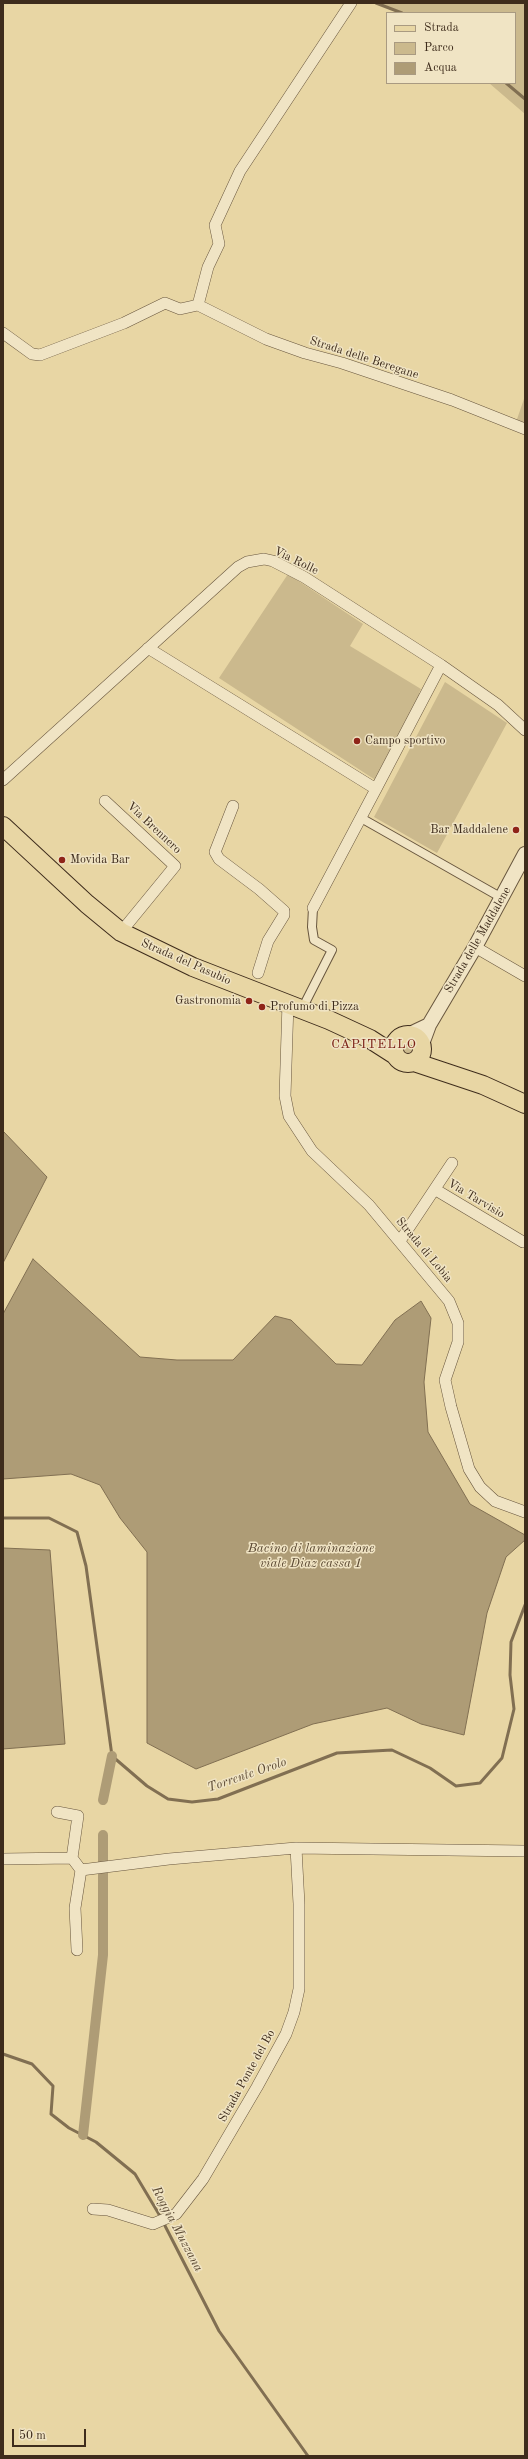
<!DOCTYPE html>
<html>
<head>
<meta charset="utf-8">
<style>
	body { margin:0 }
	#map { position:relative; width:528px; height:2459px; overflow:hidden; background:#e8d6a4; font-family:"Old Standard TT",serif }
	canvas { display:block }
	.frame { position:absolute; inset:0; border:4px solid #3e2c1c; pointer-events:none }
	.legend { position:absolute; left:386px; top:12px; width:130px; height:72px; box-sizing:border-box; background:#f0e4c4; border:1px solid #a99a81; margin:0; padding:5px 7px; list-style:none; font-size:12px; color:#3e2c1c }
	.legend li { display:flex; align-items:center; gap:8px; height:20px }
	.legend b { width:20px; border:1px solid #a99a81 }
	.scale { position:absolute; left:12px; top:2429px; width:74px; height:18px; box-sizing:border-box; border:2px solid #3e2c1c; border-top:0; padding-left:5px; font-size:12px; line-height:14px; white-space:nowrap; color:#3e2c1c; -webkit-text-stroke:3px #f0e4c4; paint-order:stroke }
</style>
</head>
<body>
<div id="map">
<canvas width="528" height="2459"></canvas>
<div class="frame"></div>
<ul class="legend">
<li><b style="height:5px;background:#e8d6a4"></b>Strada</li>
<li><b style="height:11px;background:#cbb98d"></b>Parco</li>
<li><b style="height:11px;background:#ae9c76"></b>Acqua</li>
</ul>
<div class="scale">50 m</div>
</div>
<script>
const ctx = document.querySelector('canvas').getContext('2d');
ctx.lineJoin = 'round';
function fillPath(path, color) {
  ctx.fillStyle = color;
  ctx.fill(path, 'evenodd');
}
function shape(rows) {
  const path = new Path2D();
  for (const r of rows) {
    if (r.length === 3) {
      path.moveTo(r[0] + r[2], r[1]);
      path.arc(r[0], r[1], r[2], 0, 2 * Math.PI);
      continue;
    }
    path.moveTo(r[0], r[1]);
    for (let i = 2; i < r.length; i += 2) path.lineTo(r[i], r[i + 1]);
  }
  return path;
}
function stroke(path, color, width, dash) {
  ctx.strokeStyle = color;
  ctx.lineWidth = width;
  ctx.lineCap = dash ? 'butt' : 'round';
  ctx.setLineDash(dash || []);
  ctx.stroke(path);
}
function drawText(font, color, halo, rows, align = 'center') {
  ctx.font = font + ' "Old Standard TT",serif';
  ctx.lineWidth = 3;
  ctx.setLineDash([]);
  ctx.textBaseline = 'middle';
  ctx.strokeStyle = halo;
  ctx.fillStyle = color;
  for (const [text, x, y, turn = 0] of rows) {
    ctx.save();
    ctx.translate(x, y);
    ctx.rotate((+turn || 0) * Math.PI / 180);
    ctx.textAlign = isNaN(turn) ? turn : align;
    if (halo) ctx.strokeText(text, 0, 0);
    ctx.fillText(text, 0, 0);
    ctx.restore();
  }
}
fillPath(shape([
	[378,3,525,3,525,114,489,83,515,83,515,13,399,13],
	[525,396,525,429,515,425],
	[288,574,363,624,350,646,421,689,419,693,424,697,377,781,219,678],
	[445,682,507,723,437,853,374,817],
	[408,1049,8]
]), '#cbb98d');
const water = shape([
	[3,1131,47,1177,3,1263,3,1131],
	[33,1259,140,1357,177,1360,233,1360,275,1316,291,1320,336,1364,362,1365,395,1320,421,1301,431,1318,424,1382,428,1432,470,1504,525,1535,525,1540,506,1557,487,1613,464,1735,421,1724,387,1708,313,1724,196,1769,147,1743,147,1552,120,1518,100,1485,71,1474,3,1479,3,1314,33,1259],
	[3,1548,50,1550,65,1744,3,1749,3,1548]
]);
fillPath(water, '#ae9c76');
stroke(water, '#816f52', 1);
stroke(shape([
	[376,3,402,13],
	[506,83,525,99],
	[3,1518,49,1518,77,1532,86,1566,112,1756,147,1786,168,1799,192,1802,218,1799,337,1753,392,1750,430,1768,456,1786,480,1783,502,1758,514,1709,510,1675,511,1642,525,1605],
	[3,2054,32,2064,53,2086,51,2114,69,2128,96,2142,135,2174,160,2216,219,2331,308,2456]
]), '#816f52', 3);
stroke(shape([
	[103,1800,112,1756],
	[83,2135,103,1955,103,1835]
]), '#ae9c76', 10);
const pedestrian = shape([
	[361,818,502,898],
	[302,1009,332,950,314,940,312,927,313,908]
]);
const minor = shape([
	[198,305,208,267,219,244,215,225,240,171,351,3],
	[3,333,32,354,40,355,124,323,165,303,180,309,198,305,266,339,305,353,342,363,452,400,525,429],
	[148,648,376,789,441,665],
	[3,780,238,567,247,562,264,559,273,561,304,577,441,665,498,705,525,730],
	[105,801,175,866,121,932],
	[233,806,215,852,219,859,259,889,284,911,284,915,268,941,258,973],
	[313,908,376,789],
	[475,947,525,976],
	[288,1003,285,1096,289,1116,312,1151,369,1205,449,1301,458,1323,458,1342,445,1380,451,1407,469,1469,480,1487,495,1501,525,1512],
	[436,1190,523,1242],
	[400,1241,452,1163],
	[57,1812,78,1816,72,1858],
	[3,1859,72,1858,81,1870],
	[81,1870,169,1859,296,1848,524,1851],
	[77,1950,75,1908,81,1870],
	[93,2209,108,2210,153,2224,176,2214,203,2179,257,2087,286,2034,294,2012,299,1989,299,1904,296,1848]
]);
const tertiary = shape([
	[410,1034,429,1025],
	[422,1044,429,1025,475,947,525,854]
]);
const primary = shape([
	[3,826,87,904,121,932,193,967,329,1020,370,1039,395,1055],
	[408,1049,14],
	[414,1062,483,1085,525,1104]
]);
stroke(pedestrian, '#68563e', 10);
stroke(minor, '#68563e', 12);
stroke(tertiary, '#68563e', 16);
stroke(primary, '#3e2c1c', 20);
stroke(pedestrian, '#f0e4c4', 8);
stroke(minor, '#f0e4c4', 11);
stroke(tertiary, '#f0e4c4', 14);
stroke(primary, '#e8d6a4', 18);
for (const [x, y, r, color] of [
	[357,741,4,"#8f2418"],
	[516,830,4,"#8f2418"],
	[62,860,4,"#8f2418"],
	[249,1001,4,"#8f2418"],
	[262,1007,4,"#8f2418"]
]) {
  const dot = new Path2D();
  dot.arc(x, y, r, 0, 2 * Math.PI);
  ctx.fillStyle = color;
  ctx.fill(dot);
  stroke(dot, '#f0e4c4', 1.5);
}
drawText('12px', '#3e2c1c', '#f0e4c4', [
	["Strada delle Beregane",364,358,18],
	["Via Rolle",296,561,26],
	["Via Brennero",154,828,43],
	["Strada delle Maddalene",478,940,-60],
	["Strada del Pasubio",186,962,24],
	["Via Tarvisio",476,1199,31],
	["Strada di Lobia",424,1250,50],
	["Strada Ponte del Bo",247,2076,-61]
]);
drawText('12px', '#3e2c1c', '#f0e4c4', [
	["Campo sportivo",365,741],
	["Bar Maddalene",508,830,"right"],
	["Movida Bar",70,860],
	["Gastronomia",241,1001,"right"],
	["Profumo di Pizza",270,1007]
], 'left');
ctx.letterSpacing = '1px';
drawText('13px', '#7a1f14', '#f0e4c4', [
	["CAPITELLO",374,1045]
]);
ctx.letterSpacing = '0px';
drawText('italic 13px', '#5a4832', '#f0e4c4', [
	["Bacino di laminazione",311,1549],
	["viale Diaz cassa 1",311,1564],
	["Torrente Orolo",247,1775,-19],
	["Roggia Muzzana",177,2229,62]
]);
</script>
</body>
</html>
